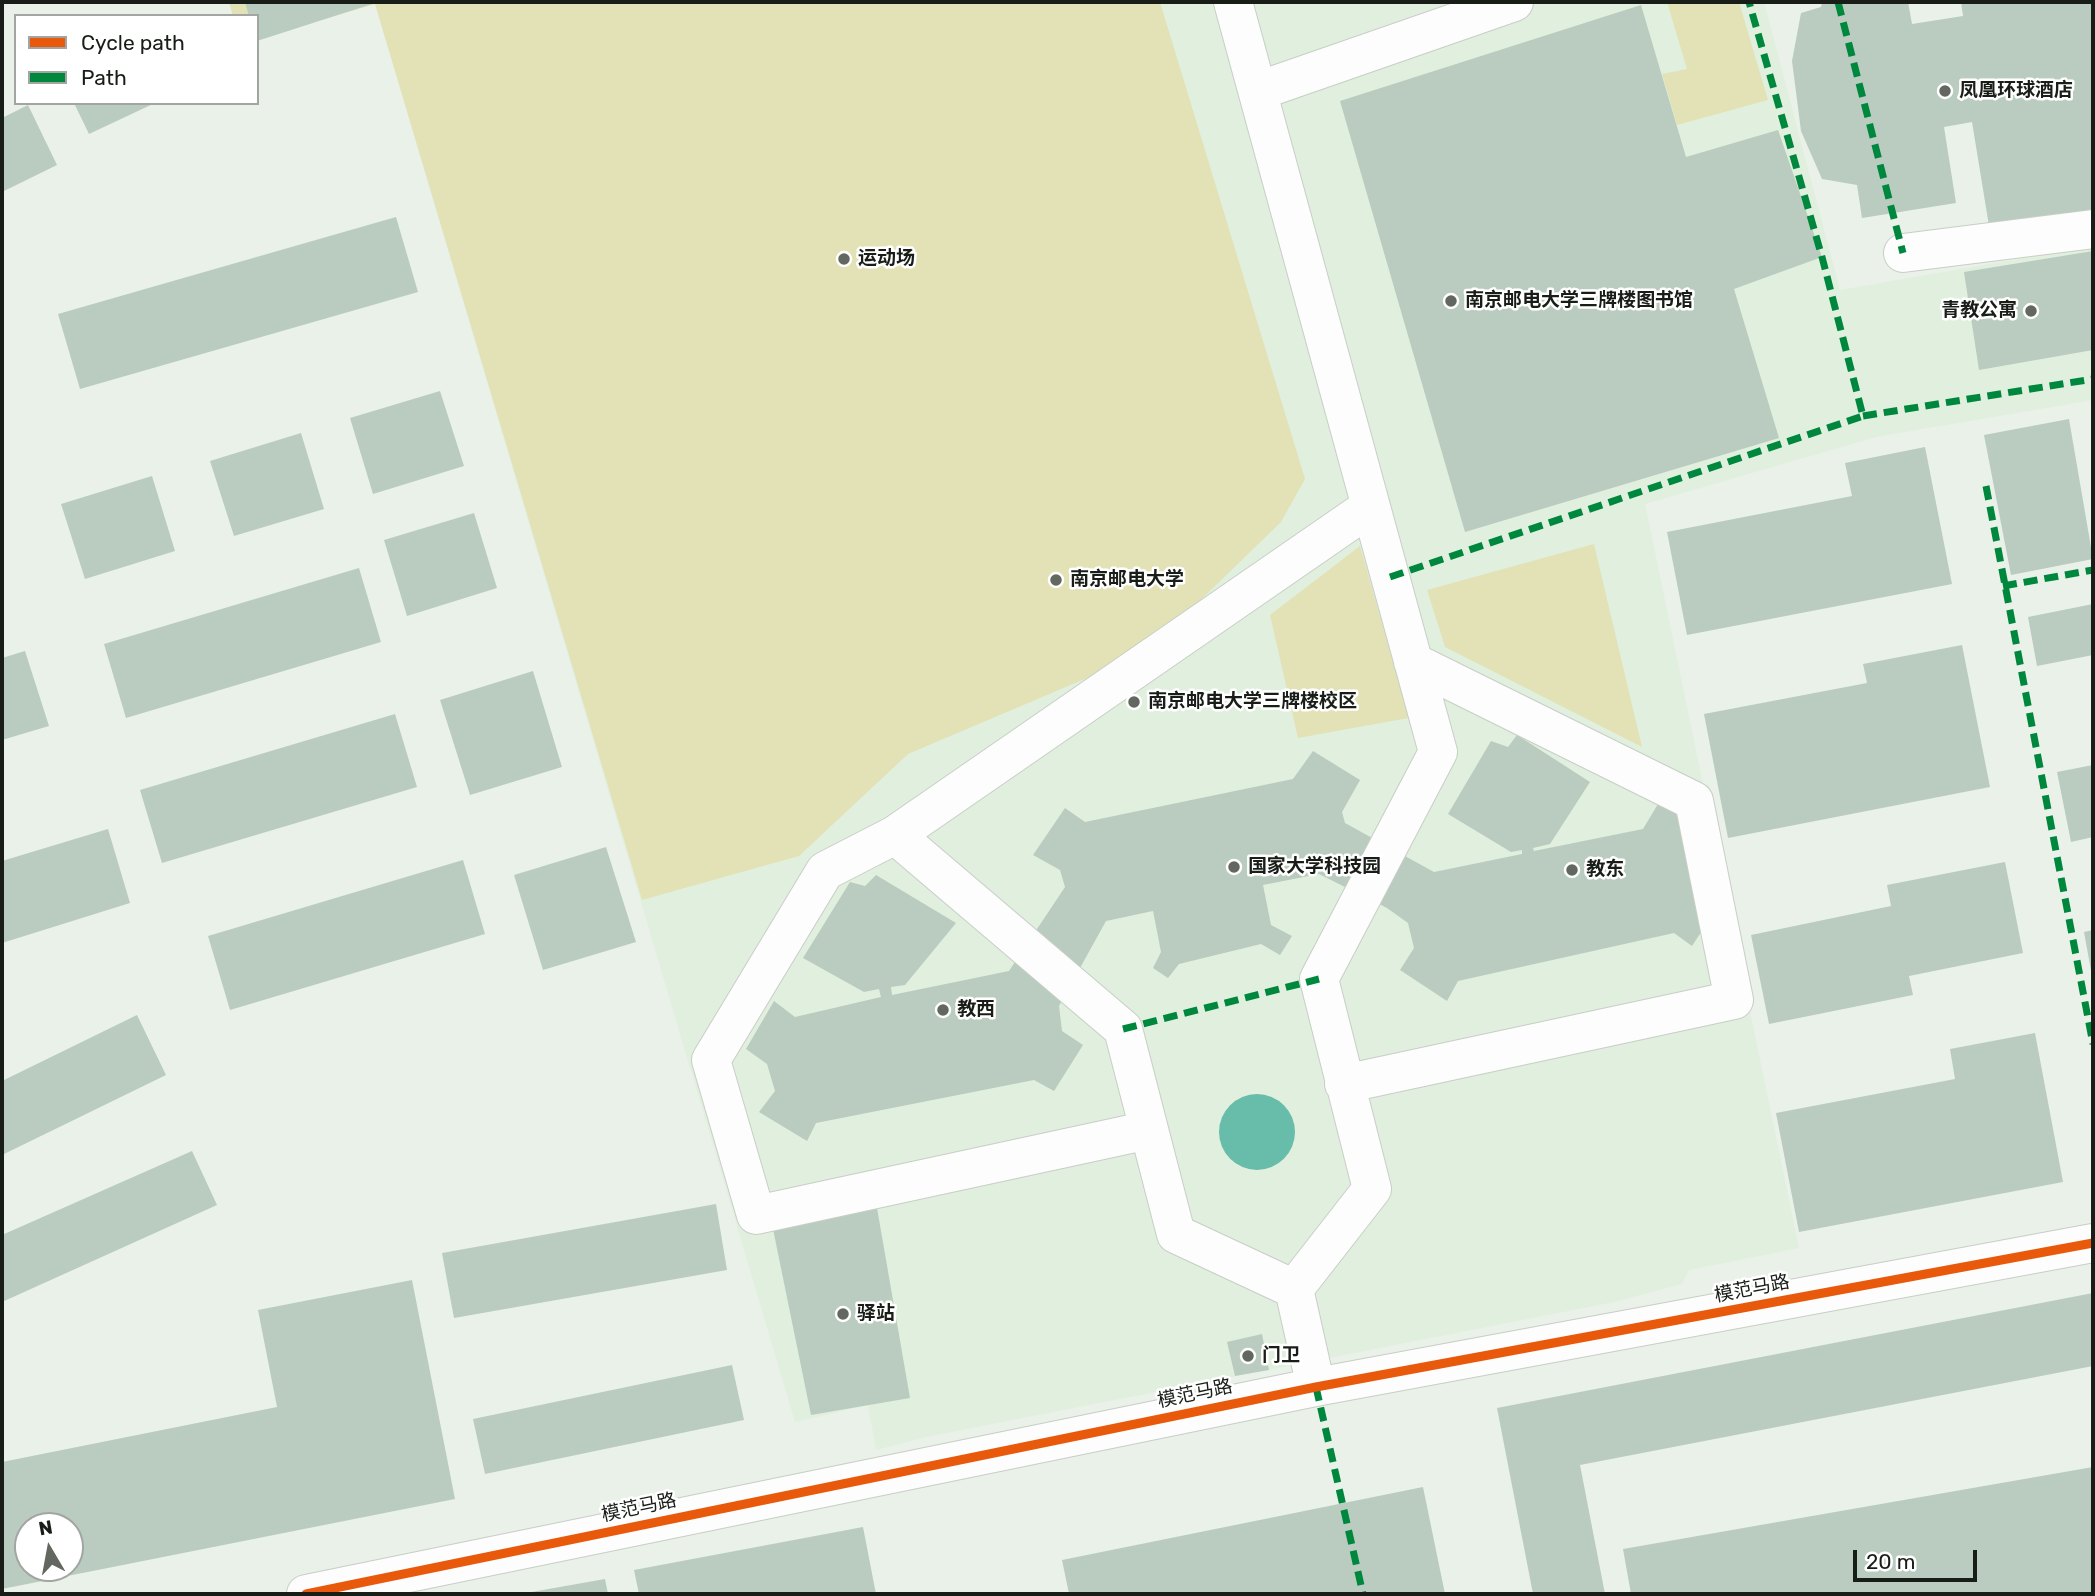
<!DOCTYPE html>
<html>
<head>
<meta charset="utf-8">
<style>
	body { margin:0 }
	#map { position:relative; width:2095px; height:1596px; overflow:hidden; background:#eaf1e8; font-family:Rubik,sans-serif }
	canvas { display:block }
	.frame { position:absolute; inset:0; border:4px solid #181d17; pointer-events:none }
	.legend { position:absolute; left:14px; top:14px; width:245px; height:91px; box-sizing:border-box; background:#fff; border:2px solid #a3a5a2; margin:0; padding:9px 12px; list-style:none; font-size:21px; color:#181d17 }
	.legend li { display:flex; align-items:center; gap:14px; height:35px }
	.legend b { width:35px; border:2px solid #a3a5a2 }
	.north { position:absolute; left:14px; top:1512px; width:70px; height:70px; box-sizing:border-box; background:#fff; border:2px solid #a3a5a2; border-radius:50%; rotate:350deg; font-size:19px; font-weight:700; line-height:28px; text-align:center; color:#181d17 }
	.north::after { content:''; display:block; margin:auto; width:24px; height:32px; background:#626760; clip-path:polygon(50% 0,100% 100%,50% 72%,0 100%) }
	.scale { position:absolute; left:1853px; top:1550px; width:124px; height:32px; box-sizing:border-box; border:4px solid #181d17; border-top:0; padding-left:9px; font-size:21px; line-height:24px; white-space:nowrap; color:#181d17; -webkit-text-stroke:5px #fff; paint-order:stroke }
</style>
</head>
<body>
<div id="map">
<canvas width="2095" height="1596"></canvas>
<div class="frame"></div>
<ul class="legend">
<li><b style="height:9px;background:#e8590c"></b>Cycle path</li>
<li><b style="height:9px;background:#00873e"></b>Path</li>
</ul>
<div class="north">N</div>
<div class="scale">20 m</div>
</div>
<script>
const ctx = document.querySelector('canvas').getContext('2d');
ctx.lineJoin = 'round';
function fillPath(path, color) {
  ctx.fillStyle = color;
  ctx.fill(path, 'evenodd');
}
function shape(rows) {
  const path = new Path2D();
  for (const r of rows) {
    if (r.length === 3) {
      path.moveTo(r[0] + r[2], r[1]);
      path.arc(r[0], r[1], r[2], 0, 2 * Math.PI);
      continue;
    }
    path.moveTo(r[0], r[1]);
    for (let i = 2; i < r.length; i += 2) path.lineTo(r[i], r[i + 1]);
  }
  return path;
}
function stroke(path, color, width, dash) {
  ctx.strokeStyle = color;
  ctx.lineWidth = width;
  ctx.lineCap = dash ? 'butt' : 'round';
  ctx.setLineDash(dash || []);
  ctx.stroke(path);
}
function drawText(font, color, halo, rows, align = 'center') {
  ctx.font = font + ' Rubik,"Noto Sans SC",sans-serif';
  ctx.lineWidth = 5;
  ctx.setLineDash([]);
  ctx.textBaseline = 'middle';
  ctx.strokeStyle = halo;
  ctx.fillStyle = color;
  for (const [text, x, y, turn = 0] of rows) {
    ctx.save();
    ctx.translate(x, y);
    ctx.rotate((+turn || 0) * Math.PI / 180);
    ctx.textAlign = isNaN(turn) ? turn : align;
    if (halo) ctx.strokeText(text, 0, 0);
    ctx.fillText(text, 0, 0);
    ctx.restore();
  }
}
fillPath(shape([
	[229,2,1764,2,1840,290,2093,246,2093,400,1876,437,1645,504,1799,1248,1689,1270,1682,1284,1614,1302,926,1437,876,1450,868,1405,795,1422,375,4,257,16,233,16]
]), '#e1efde');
fillPath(shape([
	[229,2,1160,2,1305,479,1281,522,1146,653,908,754,799,856,642,900,375,4,257,39,257,16,233,16],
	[1667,2,1739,2,1768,100,1677,125,1662,74,1687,69],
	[1594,544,1642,747,1445,647,1427,590],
	[1360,546,1409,718,1298,738,1270,615]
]), '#e3e2b6');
fillPath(shape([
	[1257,1132,38]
]), '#68bcaa');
fillPath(shape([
	[245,2,378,2,257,41,257,16,249,16],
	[1822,2,1908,2,1912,24,1963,16,1961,2,2093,2,2093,215,1990,232,1972,122,1944,127,1956,203,1862,218,1857,185,1822,179,1801,131,1792,61,1801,13,1821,7],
	[1641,5,1686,157,1778,130,1822,257,1734,289,1779,438,1465,532,1340,101],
	[74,103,155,103,89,134],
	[28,105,57,165,2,192,2,118],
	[396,217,418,292,80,389,58,314],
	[2093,251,2093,350,1979,370,1964,272],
	[440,391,464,466,373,494,350,418],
	[2069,419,2093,559,2011,575,1984,435],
	[301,433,324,509,234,536,210,461],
	[1925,447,1952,584,1687,635,1667,532,1852,496,1845,463],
	[152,476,175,551,85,579,61,504],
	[474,513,497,588,407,616,384,540],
	[359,568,381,642,126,718,104,644],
	[2093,604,2093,655,2037,666,2028,617],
	[1962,645,1990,787,1728,838,1704,714,1867,683,1863,664],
	[25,651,49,726,2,740,2,658],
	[533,671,562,767,470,795,440,700],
	[395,714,417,787,162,863,140,790],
	[1517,735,1590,782,1550,844,1533,848,1534,851,1643,829,1658,804,1713,835,1722,900,1692,946,1674,933,1458,981,1447,1001,1400,970,1414,948,1408,923,1387,908,1319,874,1263,885,1271,925,1292,936,1280,955,1261,944,1179,964,1168,978,1153,968,1161,952,1153,911,1106,921,1059,1006,1062,1031,1083,1045,1054,1091,1034,1080,816,1123,807,1141,759,1112,775,1091,767,1064,746,1049,774,1001,795,1017,881,997,879,989,864,992,803,958,850,882,865,886,876,875,956,923,905,985,891,987,892,995,1009,971,1065,887,1060,870,1033,855,1065,808,1085,822,1293,779,1313,751,1360,780,1342,812,1345,823,1434,872,1522,854,1522,850,1511,852,1448,814,1491,741,1508,747],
	[2093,765,2093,837,2071,842,2057,772],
	[108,829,130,903,2,943,2,861],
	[606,847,636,942,543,970,514,875],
	[463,860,485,934,230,1010,208,936],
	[2005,862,2023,953,1909,976,1913,995,1769,1024,1751,935,1891,906,1887,885],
	[2093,930,2093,975,2092,976,2084,932],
	[137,1015,166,1075,2,1155,2,1081],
	[2035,1033,2063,1182,1799,1232,1776,1113,1955,1079,1950,1049],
	[192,1151,217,1205,2,1302,2,1235],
	[716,1204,727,1270,454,1318,442,1253],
	[877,1208,910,1398,811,1415,773,1229],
	[412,1280,455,1499,2,1589,2,1462,277,1407,258,1310],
	[28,1526,70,1526,70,1568,28,1568],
	[2093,1293,2093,1366,1580,1465,1605,1594,1533,1594,1497,1408],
	[1262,1334,1269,1370,1235,1376,1227,1342],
	[732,1365,744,1420,485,1474,473,1419],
	[2093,1467,2093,1593,1631,1594,1623,1549],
	[1423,1487,1445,1594,1069,1594,1062,1560],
	[863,1527,876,1594,639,1594,634,1570],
	[605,1579,608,1594,526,1594,526,1593]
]), '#b9ccbf');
const minor = shape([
	[1233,2,1438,752,1319,979,1372,1189,1294,1289,1316,1387],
	[1258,91,1514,2],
	[1903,253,2093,229],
	[895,835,825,871,711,1060,756,1215,1149,1130],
	[1344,1084,1734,1000,1694,801,1413,662],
	[1294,1289,1176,1234,1123,1029,895,835,1370,507],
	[306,1594,1316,1387,2093,1243]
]);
stroke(minor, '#c8cec7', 40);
stroke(minor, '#fcfdfc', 38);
stroke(shape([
	[1838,2,1903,253],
	[1863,416,2093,379],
	[1986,486,2093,1044],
	[1390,577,1863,416,1822,257,1749,2],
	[2003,586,2093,570],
	[1123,1029,1319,979],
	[1316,1387,1363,1594]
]), '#00873e', 7, [14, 7]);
stroke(shape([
	[306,1594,1316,1387,2093,1243]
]), '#e8590c', 9);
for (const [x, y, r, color] of [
	[1945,91,7,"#626760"],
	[844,259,7,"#626760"],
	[1451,301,7,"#626760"],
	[2031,311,7,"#626760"],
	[1056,580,7,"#626760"],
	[1134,702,7,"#626760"],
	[1234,867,7,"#626760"],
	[1572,870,7,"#626760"],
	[943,1010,7,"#626760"],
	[843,1314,7,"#626760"],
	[1248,1356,7,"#626760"]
]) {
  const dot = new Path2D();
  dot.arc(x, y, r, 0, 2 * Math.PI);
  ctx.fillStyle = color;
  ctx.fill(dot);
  stroke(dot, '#fff', 2.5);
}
drawText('bold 19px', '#181d17', '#fff', [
	["凤凰环球酒店",1959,91],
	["运动场",858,259],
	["南京邮电大学三牌楼图书馆",1465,301],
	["青教公寓",2017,311,"right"],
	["南京邮电大学",1070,580],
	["南京邮电大学三牌楼校区",1148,702],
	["国家大学科技园",1248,867],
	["教东",1586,870],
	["教西",957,1010],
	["驿站",857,1314],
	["门卫",1262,1356]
], 'left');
drawText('19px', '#181d17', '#fff', [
	["模范马路",1752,1289,-11],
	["模范马路",1195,1394,-12],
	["模范马路",639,1508,-12]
]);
</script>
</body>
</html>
